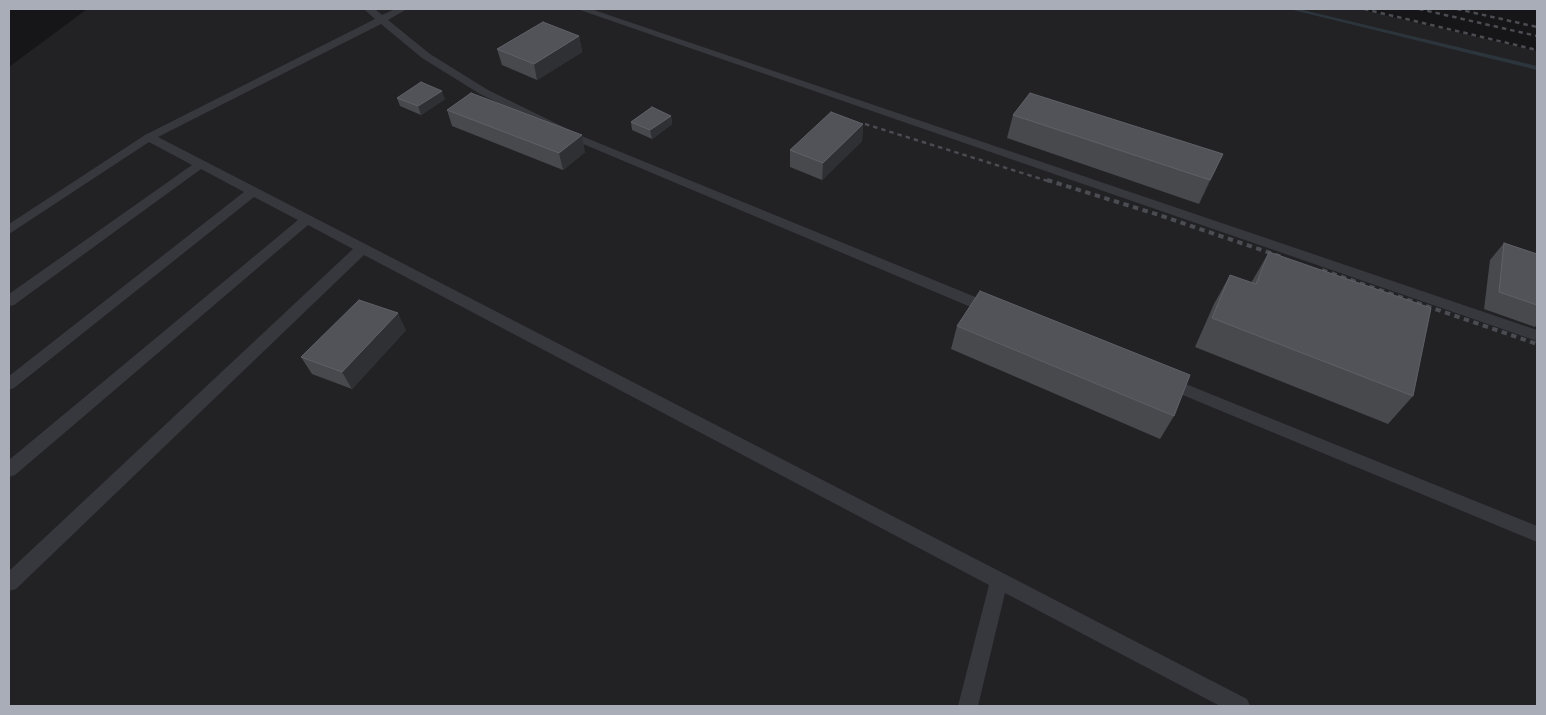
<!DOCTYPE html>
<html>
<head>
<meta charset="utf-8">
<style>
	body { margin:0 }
	#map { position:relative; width:1546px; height:715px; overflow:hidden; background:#161618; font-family:"Alegreya Sans",sans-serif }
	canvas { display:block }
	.frame { position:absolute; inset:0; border:10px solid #a8adb8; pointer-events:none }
</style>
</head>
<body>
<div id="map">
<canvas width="1546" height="715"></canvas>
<div class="frame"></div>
</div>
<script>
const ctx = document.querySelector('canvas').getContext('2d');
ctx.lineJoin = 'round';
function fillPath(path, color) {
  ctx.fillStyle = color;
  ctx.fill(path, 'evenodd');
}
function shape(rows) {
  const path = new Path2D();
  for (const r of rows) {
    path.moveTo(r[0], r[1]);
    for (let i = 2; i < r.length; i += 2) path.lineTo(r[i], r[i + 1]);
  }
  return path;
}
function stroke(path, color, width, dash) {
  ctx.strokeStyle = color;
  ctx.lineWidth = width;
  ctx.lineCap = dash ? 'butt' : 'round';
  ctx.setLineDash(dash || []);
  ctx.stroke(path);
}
fillPath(shape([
	[87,9,1359,9,1537,51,1537,706,9,706,9,67]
]), '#222225');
fillPath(shape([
	[1289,9,1299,9,1537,66,1537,70,1289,9]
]), '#2c353c');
fillPath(shape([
	[364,9,375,9,382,15,395,9,407,9,388,20,430,54,488,90,584,137,995,305,997,309,995,313,990,314,985,313,576,141,480,94,422,58,381,24,158,137,1247,699,1250,706,1220,706,1005,593,978,706,958,706,989,585,364,255,16,589,9,591,9,571,353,249,308,225,15,475,9,477,9,460,298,220,254,197,14,388,9,390,9,376,244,192,201,169,14,305,9,306,9,294,192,165,149,142,9,234,9,224,145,135,375,19,364,9],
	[577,9,591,9,1537,330,1537,341,577,9],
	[1166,376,1537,526,1537,542,1161,386,1158,382,1161,378,1166,376]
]), '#37383d');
stroke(shape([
	[1364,9,1537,50],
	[1419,9,1537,36],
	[1457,9,1537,27],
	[865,124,1051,182]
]), '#4a4c52', 2.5, [4.5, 4]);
stroke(shape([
	[1047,180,1159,215,1282,257],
	[1322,270,1537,344]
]), '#4a4c52', 4, [5.5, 4.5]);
fillPath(shape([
	[579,36,582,52,537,80,502,65,497,49],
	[397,98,445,99,421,115,400,106],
	[447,110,585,152,563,170,452,126],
	[1013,115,1223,154,1199,204,1007,138],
	[671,116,672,124,652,139,632,130,631,122],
	[863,124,862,141,822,180,790,167,790,150],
	[1504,243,1537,254,1537,324,1535,327,1484,309,1490,260],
	[1269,252,1413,396,1388,424,1195,347,1214,304,1230,275,1251,283],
	[957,326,1174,416,1160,439,951,349],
	[406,330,352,389,312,374,301,357]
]), '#47494d');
fillPath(shape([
	[579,36,582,52,537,80,534,64],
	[442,91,445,99,421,115,418,106],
	[671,116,672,124,652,139,650,130],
	[863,124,862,141,822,180,823,163],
	[582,135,585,152,563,170,559,153],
	[1223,154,1212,178,1199,204,1210,180],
	[398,313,406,330,352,389,342,372]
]), '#2f3033');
const building = shape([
	[543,22,579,36,534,64,497,49,543,22],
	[421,82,442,91,418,106,397,98,421,82],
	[471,93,582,135,559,153,447,110,471,93],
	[1030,93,1223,154,1210,180,1013,115,1030,93],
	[652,107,671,116,650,130,631,122,652,107],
	[831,112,863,124,823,163,790,150,831,112],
	[1504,243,1537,254,1537,305,1499,292,1504,243],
	[1269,252,1431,308,1413,396,1212,318,1230,275,1256,284,1269,252],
	[980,291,1190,375,1174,416,957,326,980,291],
	[359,300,398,313,342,372,301,357,359,300]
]);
fillPath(building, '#525359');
stroke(building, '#5f6168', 1);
</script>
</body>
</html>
